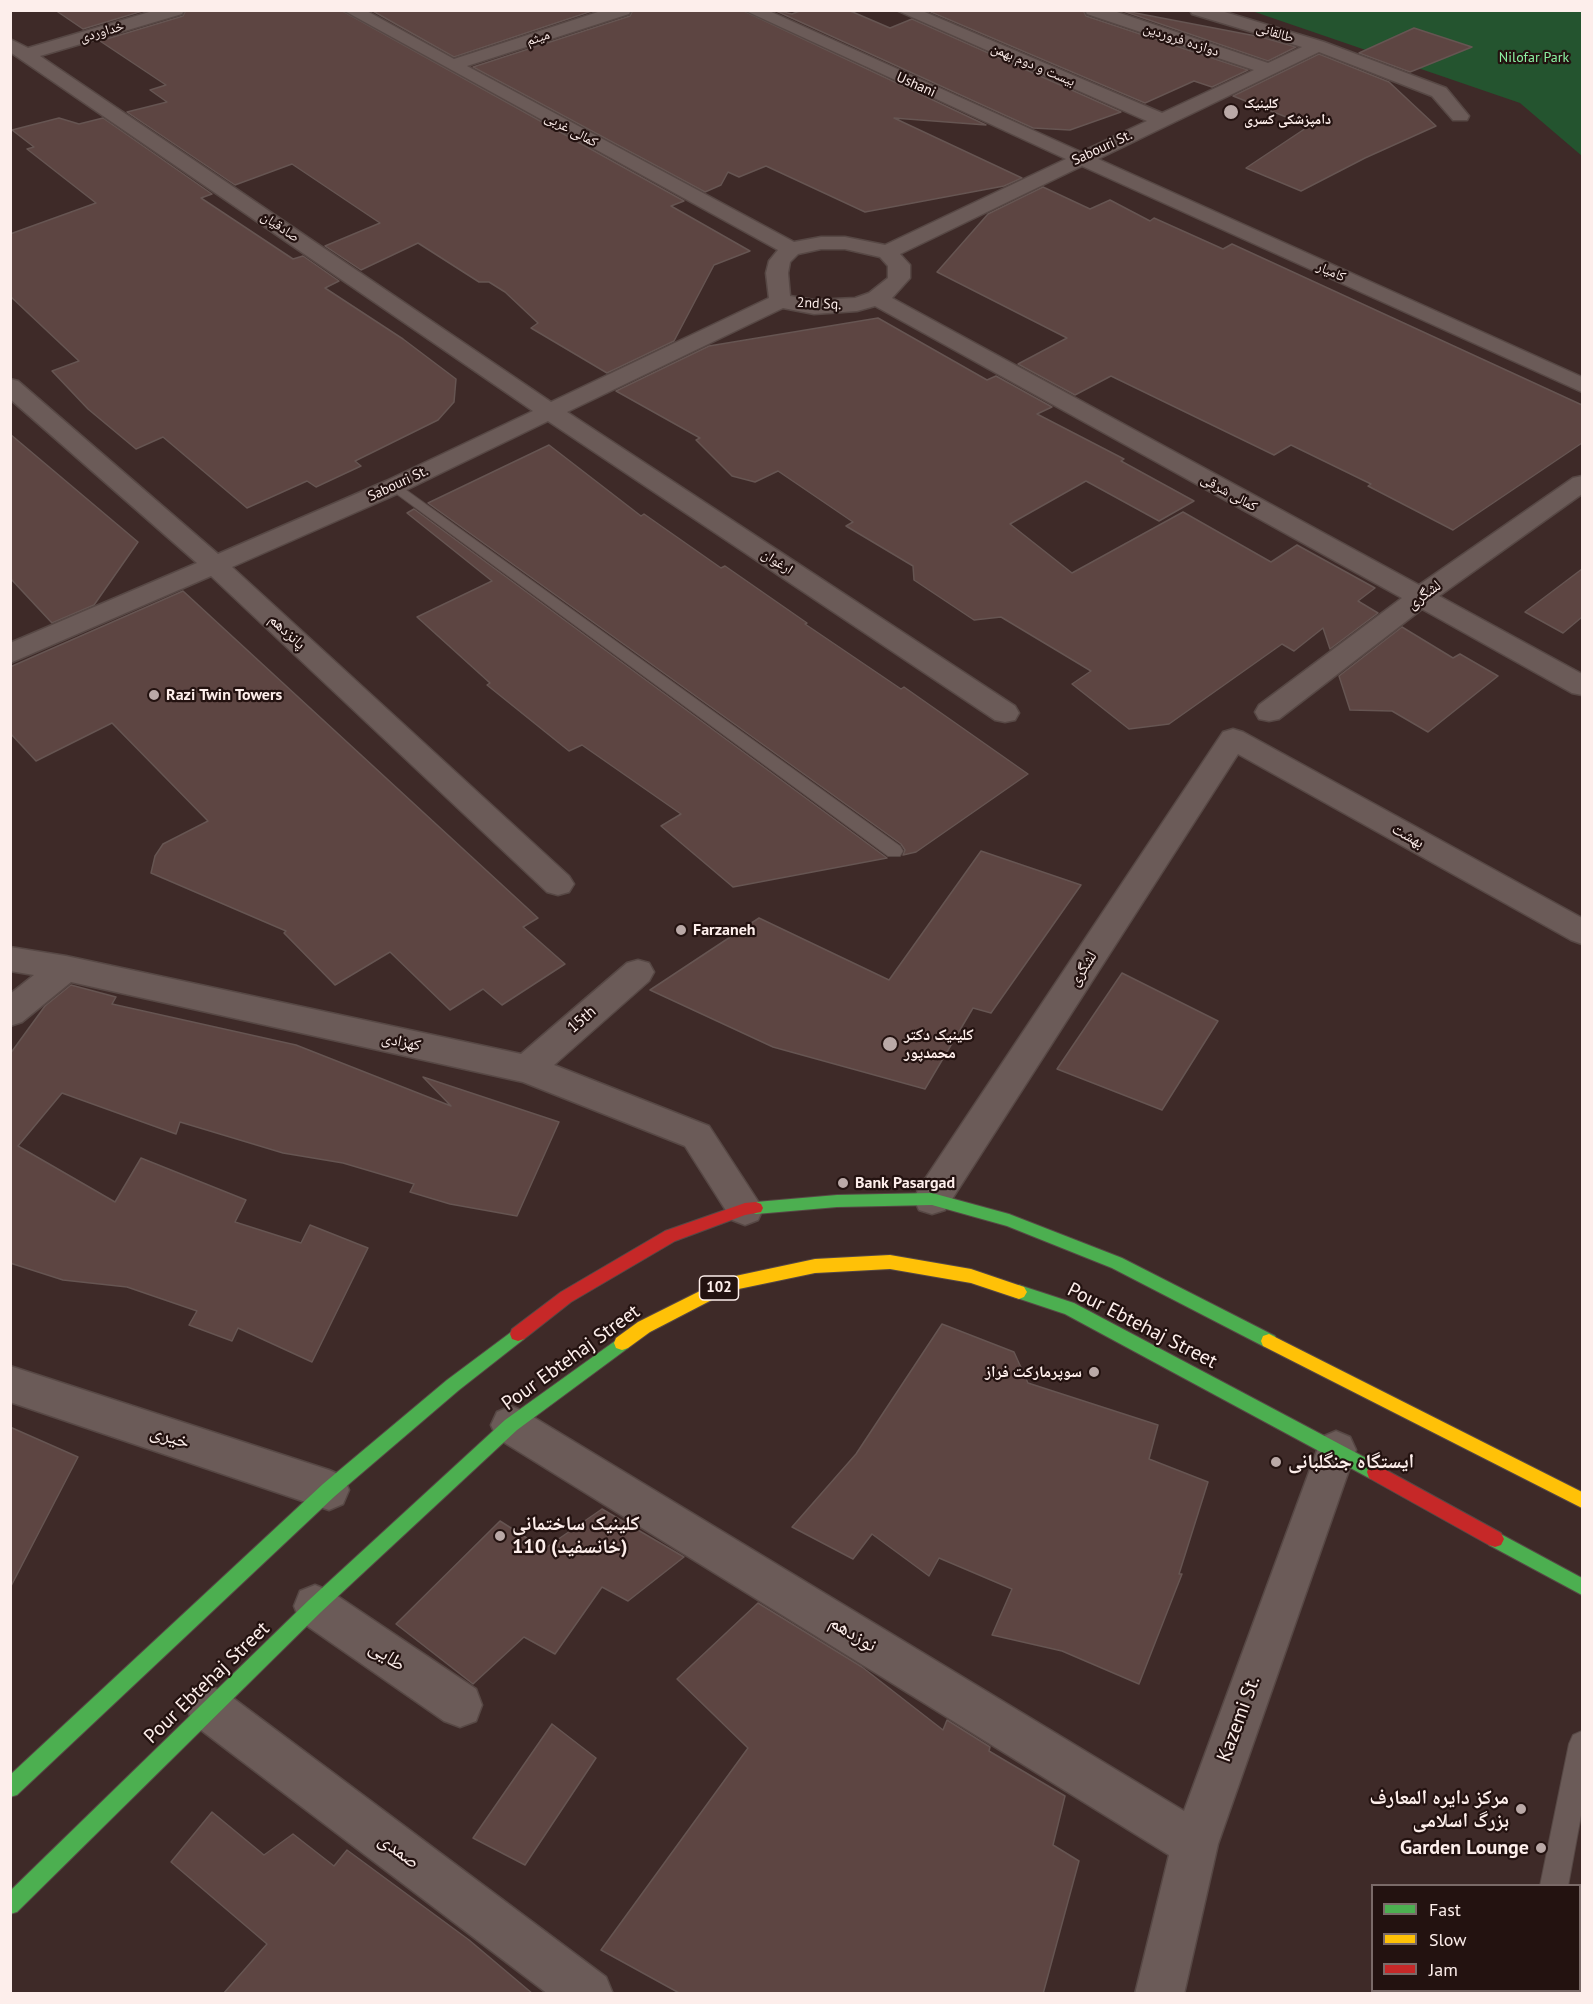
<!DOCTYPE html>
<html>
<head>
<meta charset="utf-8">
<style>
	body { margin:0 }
	#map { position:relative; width:1593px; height:2004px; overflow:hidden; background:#3e2a28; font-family:"PT Sans",sans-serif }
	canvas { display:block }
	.frame { position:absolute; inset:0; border:12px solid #fdeeeb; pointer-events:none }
	.legend { position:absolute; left:1371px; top:1884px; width:210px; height:108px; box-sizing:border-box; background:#231210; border:2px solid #7a6a68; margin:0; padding:8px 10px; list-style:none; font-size:18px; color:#fdeeeb }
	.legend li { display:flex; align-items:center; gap:12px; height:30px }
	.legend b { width:30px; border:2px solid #7a6a68 }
</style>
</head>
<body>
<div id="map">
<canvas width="1593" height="2004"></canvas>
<div class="frame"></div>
<ul class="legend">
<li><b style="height:8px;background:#4caf50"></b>Fast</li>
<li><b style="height:8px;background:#ffc107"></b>Slow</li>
<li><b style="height:8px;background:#c62828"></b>Jam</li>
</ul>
</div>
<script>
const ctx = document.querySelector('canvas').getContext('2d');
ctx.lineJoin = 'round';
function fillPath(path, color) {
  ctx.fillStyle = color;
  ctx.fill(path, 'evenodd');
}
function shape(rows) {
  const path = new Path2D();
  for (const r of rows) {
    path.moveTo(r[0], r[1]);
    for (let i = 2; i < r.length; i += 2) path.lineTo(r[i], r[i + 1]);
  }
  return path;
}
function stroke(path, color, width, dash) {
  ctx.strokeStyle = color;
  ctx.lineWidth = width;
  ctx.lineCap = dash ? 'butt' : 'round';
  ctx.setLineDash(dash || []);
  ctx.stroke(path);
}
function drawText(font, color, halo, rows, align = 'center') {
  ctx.font = font + ' "PT Sans","Noto Naskh Arabic",sans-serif';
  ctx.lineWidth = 4.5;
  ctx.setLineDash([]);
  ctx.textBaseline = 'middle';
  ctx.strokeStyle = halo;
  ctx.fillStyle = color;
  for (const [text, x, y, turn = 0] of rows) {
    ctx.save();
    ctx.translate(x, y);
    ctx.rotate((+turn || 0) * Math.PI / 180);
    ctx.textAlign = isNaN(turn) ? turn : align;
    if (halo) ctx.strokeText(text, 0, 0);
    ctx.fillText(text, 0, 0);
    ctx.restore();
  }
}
fillPath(shape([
	[1252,11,1582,11,1582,156,1520,103]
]), '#24542f');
const building = shape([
	[55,10,146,10,83,29,55,10],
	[186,10,341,10,684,201,671,206,750,251,714,265,674,341,607,373,531,328,538,323,505,292,489,282,479,282,418,243,361,270,325,246,380,223,292,164,235,185,127,112,167,102,150,90,166,85,100,41,183,16,186,10],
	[371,10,595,10,454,57,371,10],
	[633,10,742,10,986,125,894,118,1022,178,1004,186,865,212,766,166,739,177,728,172,721,185,705,192,473,67,630,16,633,10],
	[774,10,792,14,802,10,848,10,890,28,912,19,1121,112,1070,130,1033,128,774,10],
	[936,10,1083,10,1086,16,1248,70,1212,87,1194,81,1145,103,931,12,936,10],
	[1120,10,1261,37,1296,47,1268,61,1120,10],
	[1414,28,1472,47,1410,72,1359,53,1414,28],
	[1319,54,1389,82,1436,126,1365,158,1301,191,1246,168,1309,126,1233,96,1319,54],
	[59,118,79,124,103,118,212,194,201,198,293,259,303,256,339,281,325,288,403,339,456,379,454,402,438,420,355,461,361,466,316,487,307,481,247,508,163,437,136,449,88,409,52,371,79,361,10,296,10,234,96,203,27,149,34,147,12,130,59,118],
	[1043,187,1090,209,1110,200,1150,221,1154,218,1223,249,1232,244,1582,405,1582,443,1453,530,1368,486,1371,484,1291,445,1274,455,1111,376,1075,395,1018,364,1067,338,937,272,988,214,1043,187],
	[878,318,987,380,996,376,1052,407,1037,414,1124,459,1121,461,1194,501,1159,521,1086,481,1010,524,1072,573,1183,512,1271,562,1297,545,1375,588,1358,601,1378,613,1330,649,1323,628,1294,651,1282,644,1169,724,1129,729,1072,684,1091,671,1001,617,974,620,914,580,913,566,846,526,853,522,778,471,755,482,732,476,696,440,700,438,616,391,709,346,878,318],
	[10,434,138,542,94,605,52,623,10,578,10,434],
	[549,445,641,516,644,514,721,568,725,566,807,623,805,624,901,689,904,687,1028,774,916,852,903,855,905,850,901,844,428,503,549,445],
	[414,509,887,858,733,887,661,826,681,814,582,745,569,751,487,685,490,683,417,617,492,581,407,513,414,509],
	[1582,569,1582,617,1563,633,1525,612,1582,569],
	[183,591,538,918,523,927,565,964,502,1005,483,989,450,1010,390,952,335,985,284,933,286,931,151,873,155,856,163,844,208,821,112,723,36,761,10,733,10,667,183,591],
	[1402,627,1453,658,1460,654,1498,676,1428,732,1392,711,1350,710,1339,676,1402,627],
	[981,851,1081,885,991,1013,973,1008,925,1089,773,1047,650,990,759,918,889,980,981,851],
	[1122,973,1218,1021,1162,1110,1057,1069,1122,973],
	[71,985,116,997,112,1004,296,1045,451,1106,423,1077,559,1122,517,1216,450,1204,410,1192,414,1184,343,1163,283,1153,180,1122,176,1134,62,1093,18,1146,115,1202,141,1158,246,1200,235,1222,301,1243,310,1225,368,1248,312,1362,238,1328,232,1341,189,1325,197,1311,127,1287,63,1280,10,1263,10,1054,45,1006,71,985],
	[942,1324,1014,1352,1028,1383,1158,1425,1149,1459,1208,1482,1179,1574,1182,1574,1139,1684,1062,1651,992,1635,1012,1589,939,1558,929,1576,872,1534,853,1559,792,1527,856,1454,942,1324],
	[10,1427,78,1457,10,1588,10,1427],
	[602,1509,684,1557,628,1601,602,1587,555,1654,524,1637,473,1684,396,1624,500,1521,544,1549,602,1509],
	[758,1603,862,1667,943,1730,947,1720,990,1747,989,1751,1065,1796,1053,1845,1079,1861,1043,1994,681,1994,601,1950,748,1748,677,1679,758,1603],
	[552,1724,596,1758,525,1865,473,1838,552,1724],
	[212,1812,264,1855,293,1834,334,1866,347,1850,469,1940,533,1994,223,1994,267,1944,171,1862,212,1812]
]);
fillPath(building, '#5d4542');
stroke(building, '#665552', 1.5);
const lane = shape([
	[395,482,900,846,903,851,900,856,888,856,390,489,388,486,390,483,395,482],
	[1582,1731,1582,1810,1568,1886,1540,1886,1569,1744,1573,1735,1582,1731],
	[1518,1990,1547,1990,1547,1994,1518,1994,1518,1990]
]);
const street = shape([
	[156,10,184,10,182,14,40,56,551,402,769,298,766,273,769,261,778,250,343,10,365,10,454,59,604,10,631,10,629,14,467,66,794,242,821,237,845,237,885,245,1066,159,744,10,767,10,1081,152,1147,121,896,10,920,10,1162,113,1254,70,1087,14,1085,10,1111,10,1268,63,1302,47,1192,14,1190,10,1218,10,1324,42,1446,88,1469,116,1467,120,1453,120,1432,96,1319,52,1098,159,1582,377,1582,392,1082,166,900,254,910,265,910,278,892,298,1419,585,1573,478,1582,476,1582,494,1439,596,1582,674,1582,695,1572,693,1422,609,1279,719,1269,721,1259,719,1255,712,1259,705,1402,598,875,306,857,311,814,314,783,308,567,412,1015,706,1019,713,1015,720,1005,722,995,720,548,421,404,491,232,567,569,876,574,884,569,892,558,895,547,892,211,576,10,663,10,643,197,563,10,399,10,379,18,381,218,554,386,481,533,411,10,52,10,39,28,48,156,10],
	[821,249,845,249,880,257,888,266,888,278,869,293,855,298,814,300,790,296,788,273,790,262,798,254,821,249],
	[1233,729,1243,732,1582,918,1582,944,1571,940,1238,754,945,1210,932,1214,919,1210,914,1199,919,1188,1223,732,1233,729],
	[10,947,66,956,521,1054,627,963,638,960,649,963,654,972,649,981,554,1065,709,1126,763,1209,758,1220,745,1225,732,1220,685,1146,523,1082,71,982,22,1022,10,1026,10,994,34,975,10,971,10,947],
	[10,1366,329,1470,343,1476,349,1490,343,1504,329,1510,10,1402,10,1366],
	[511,1406,525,1412,1184,1811,1322,1437,1336,1431,1350,1437,1356,1450,1218,1844,1184,1994,1135,1994,1169,1855,497,1438,491,1425,497,1412,511,1406],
	[315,1585,330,1591,476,1689,482,1705,476,1721,460,1727,444,1721,300,1621,294,1606,300,1591,315,1585],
	[209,1686,225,1692,606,1977,613,1994,548,1994,193,1724,187,1708,193,1692,209,1686]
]);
const fast = shape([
	[932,1193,1009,1214,1122,1258,1275,1336,1277,1341,1275,1346,1269,1348,1263,1346,1112,1268,1007,1226,932,1205,837,1207,756,1214,751,1212,749,1208,751,1204,756,1202,837,1195,932,1193],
	[1019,1285,1074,1303,1381,1466,1383,1472,1381,1478,1375,1480,1369,1478,1065,1314,1014,1297,1011,1292,1014,1287,1019,1285],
	[518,1327,524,1329,526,1334,524,1339,459,1390,335,1496,17,1795,10,1797,10,1775,323,1484,447,1380,518,1327],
	[622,1336,628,1338,630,1343,628,1348,517,1430,321,1612,17,1912,10,1914,10,1891,309,1600,505,1420,622,1336],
	[1495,1531,1582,1578,1582,1595,1489,1545,1486,1539,1489,1533,1495,1531]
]);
const slow = shape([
	[890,1255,971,1269,1024,1287,1027,1292,1024,1297,1019,1299,971,1283,890,1269,815,1273,729,1291,650,1332,628,1348,622,1350,616,1348,614,1343,616,1338,638,1322,726,1278,815,1259,890,1255],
	[1269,1334,1582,1492,1582,1508,1263,1346,1261,1341,1263,1336,1269,1334]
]);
const jam = shape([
	[756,1202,761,1204,763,1208,761,1212,745,1215,675,1241,571,1302,524,1339,518,1341,512,1339,510,1334,512,1329,561,1292,665,1231,745,1203,756,1202],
	[1375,1464,1501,1533,1504,1539,1501,1545,1495,1547,1489,1545,1369,1478,1367,1472,1369,1466,1375,1464]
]);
stroke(lane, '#574845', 2);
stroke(street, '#574845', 3);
stroke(fast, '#574845', 2);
stroke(slow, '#574845', 2);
stroke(jam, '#574845', 2);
fillPath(lane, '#6b5b58');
fillPath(street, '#6b5b58');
fillPath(fast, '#4caf50');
fillPath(slow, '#ffc107');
fillPath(jam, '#c62828');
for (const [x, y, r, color] of [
	[1231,112,8,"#baa9a7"],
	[154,695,6,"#baa9a7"],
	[681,930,6,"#baa9a7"],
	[890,1044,8,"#baa9a7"],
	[843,1183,6,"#baa9a7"],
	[1094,1372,6,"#baa9a7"],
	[1276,1462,6,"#baa9a7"],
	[500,1536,6,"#baa9a7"],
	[1521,1809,6,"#baa9a7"],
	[1541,1848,6,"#baa9a7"]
]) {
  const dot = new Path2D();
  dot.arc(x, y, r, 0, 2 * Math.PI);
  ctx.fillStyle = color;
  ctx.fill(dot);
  stroke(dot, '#231210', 2);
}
drawText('14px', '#fdeeeb', '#231210', [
	["خداوردی",102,32,-16],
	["طالقانی",1275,33,17],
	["میثم",538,38,-18],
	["دوازده فروردین",1181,40,18],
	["بیست و دوم بهمن",1033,65,23],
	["Ushani",916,85,24],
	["کمالی غربی",571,130,28],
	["Sabouri St.",1102,148,-25],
	["صادقیان",280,227,34],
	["کامیار",1331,272,24],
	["2nd Sq.",819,304,3],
	["Sabouri St.",398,484,-25],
	["کمالی شرقی",1229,493,29],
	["ارغوان",777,562,33]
]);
drawText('14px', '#8cf2a3', '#231210', [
	["Nilofar Park",1534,58]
]);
drawText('bold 14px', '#fdeeeb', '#231210', [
	["کلینیک",1244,104],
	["دامپزشکی کسری",1244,120]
], 'left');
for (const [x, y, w] of [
	[719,1288,39]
]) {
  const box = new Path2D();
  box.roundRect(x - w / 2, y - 12, w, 24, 4.5);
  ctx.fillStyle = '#231210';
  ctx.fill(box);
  stroke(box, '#fdeeeb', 1.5);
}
drawText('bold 15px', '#fdeeeb', null, [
	["102",719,1288]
]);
drawText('16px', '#fdeeeb', '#231210', [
	["لشگری",1424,595,-36],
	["پانزدهم",287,632,43],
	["بهشت",1408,836,29],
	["لشگری",1083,969,-57],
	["15th",582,1020,-41],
	["کهزادی",401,1042,12]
]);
drawText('bold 16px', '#fdeeeb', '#231210', [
	["Razi Twin Towers",166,695],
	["Farzaneh",693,930],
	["کلینیک دکتر",904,1035],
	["محمدپور",904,1053],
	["Bank Pasargad",855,1183],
	["سوپرمارکت فراز",1082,1372,"right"]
], 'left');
drawText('20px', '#fdeeeb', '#231210', [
	["Pour Ebtehaj Street",1142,1326,27],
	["Pour Ebtehaj Street",571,1358,-36],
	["خیری",170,1437,18],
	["نوزدهم",853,1634,32],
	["طایی",387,1656,34],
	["Pour Ebtehaj Street",207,1683,-44],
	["Kazemi St.",1239,1719,-70],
	["صمدی",399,1851,37]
]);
drawText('bold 20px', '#fdeeeb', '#231210', [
	["ایستگاه جنگلبانی",1288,1462],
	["کلینیک ساختمانی",512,1524],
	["110 (خانسفید)",512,1547],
	["مرکز دایره المعارف",1509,1798,"right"],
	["بزرگ اسلامی",1509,1821,"right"],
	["Garden Lounge",1529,1848,"right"]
], 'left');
</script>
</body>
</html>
